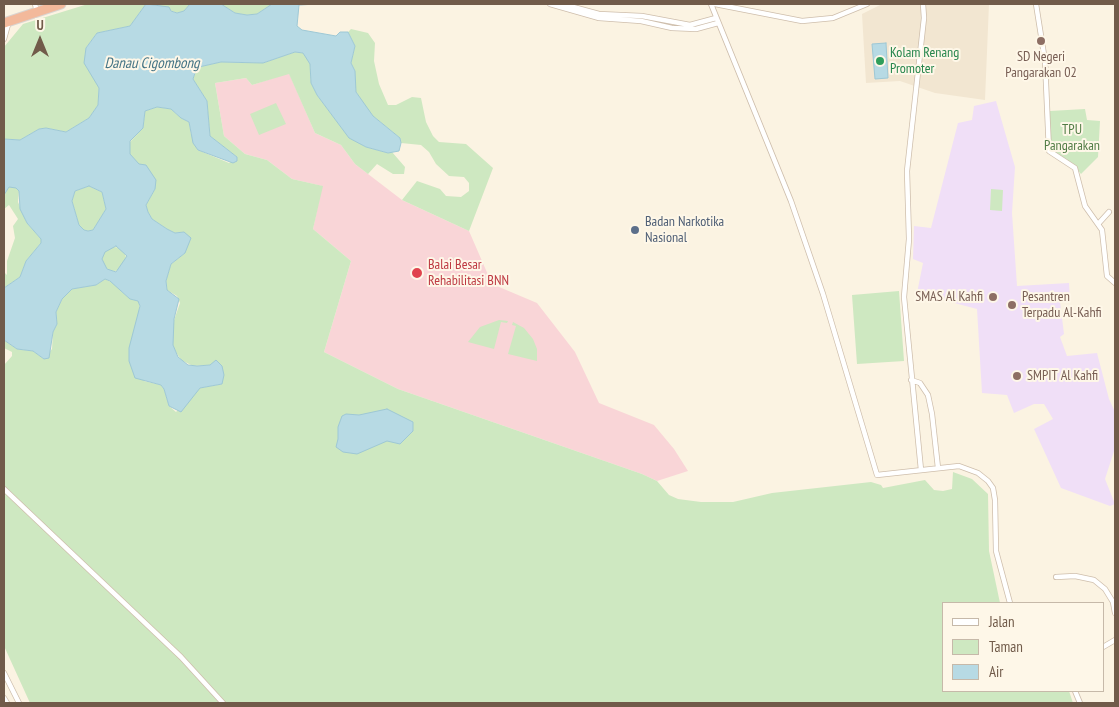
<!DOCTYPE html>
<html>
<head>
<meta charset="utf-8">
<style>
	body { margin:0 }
	#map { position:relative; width:1119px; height:707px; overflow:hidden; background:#fbf3e2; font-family:"PT Sans Narrow",sans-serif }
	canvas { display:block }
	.frame { position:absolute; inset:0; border:5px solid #715b4a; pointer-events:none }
	.legend { position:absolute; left:942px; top:602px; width:162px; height:90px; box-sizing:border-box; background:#fef7e8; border:1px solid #c6b9a9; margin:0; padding:6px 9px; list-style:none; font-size:15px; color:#715b4a }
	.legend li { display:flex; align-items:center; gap:10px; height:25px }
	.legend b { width:25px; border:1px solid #c6b9a9 }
	.north { position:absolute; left:15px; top:15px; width:50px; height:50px; -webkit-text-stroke:4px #fef7e8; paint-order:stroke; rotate:0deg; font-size:14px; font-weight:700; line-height:20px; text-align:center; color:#715b4a }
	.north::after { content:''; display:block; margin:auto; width:18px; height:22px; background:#715b4a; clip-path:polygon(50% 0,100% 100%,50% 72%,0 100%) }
</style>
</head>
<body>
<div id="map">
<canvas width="1119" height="707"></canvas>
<div class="frame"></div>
<ul class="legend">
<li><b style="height:6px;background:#fff"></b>Jalan</li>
<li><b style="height:14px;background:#cee8c1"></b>Taman</li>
<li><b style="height:14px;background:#b7dae4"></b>Air</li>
</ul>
<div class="north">U</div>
</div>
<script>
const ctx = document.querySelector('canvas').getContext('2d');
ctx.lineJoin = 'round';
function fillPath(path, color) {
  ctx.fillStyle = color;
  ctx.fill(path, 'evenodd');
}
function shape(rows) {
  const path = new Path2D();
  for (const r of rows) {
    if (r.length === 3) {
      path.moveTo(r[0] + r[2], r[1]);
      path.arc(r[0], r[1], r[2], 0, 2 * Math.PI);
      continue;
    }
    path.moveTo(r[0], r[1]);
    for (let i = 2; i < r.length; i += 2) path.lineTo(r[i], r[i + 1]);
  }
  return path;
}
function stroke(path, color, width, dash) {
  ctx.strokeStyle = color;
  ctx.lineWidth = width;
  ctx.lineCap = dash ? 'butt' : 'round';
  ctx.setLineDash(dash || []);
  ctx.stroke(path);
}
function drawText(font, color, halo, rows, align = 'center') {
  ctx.font = font + ' "PT Sans Narrow",sans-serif';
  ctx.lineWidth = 4;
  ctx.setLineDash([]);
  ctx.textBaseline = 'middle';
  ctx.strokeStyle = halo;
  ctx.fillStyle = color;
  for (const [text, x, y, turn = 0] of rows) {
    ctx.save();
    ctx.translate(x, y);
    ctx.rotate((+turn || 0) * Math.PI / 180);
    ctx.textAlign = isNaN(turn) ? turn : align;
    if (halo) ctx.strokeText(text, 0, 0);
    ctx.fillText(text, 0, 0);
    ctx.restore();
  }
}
fillPath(shape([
	[882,4,989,4,985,100,935,93,900,81,866,83,862,14]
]), '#f2e6d1');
fillPath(shape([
	[996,101,1015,167,1012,213,1017,286,1069,283,1070,300,1060,302,1064,334,1060,337,1067,356,1097,353,1109,399,1115,412,1115,448,1105,479,1115,504,1110,506,1061,488,1034,429,1053,419,1044,404,1034,404,1014,413,1007,395,982,393,977,309,917,293,923,263,913,259,914,226,931,228,958,123,972,120,974,106]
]), '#f0dff7');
fillPath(shape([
	[289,73,315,133,341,145,355,164,402,200,469,231,492,284,537,303,575,352,599,403,654,425,674,449,688,471,657,481,642,474,398,389,324,352,351,261,313,229,322,186,292,179,267,160,245,154,224,136,215,83,246,78,252,85]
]), '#f9d5d7');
fillPath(shape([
	[88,4,146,4,130,26,97,33,86,48,99,88,98,105,89,118,66,132,46,128,39,129,20,140,4,139,4,47,23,24],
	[155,4,190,4,184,11,177,13],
	[221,4,272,4,257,14,247,15,235,13],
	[351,29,368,33,375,43,374,61,379,84,388,105,396,105,412,97,421,98,426,122,433,136,439,142,466,144,493,168,469,231,402,200,417,181,440,189,446,196,461,197,469,191,469,183,464,177,449,176,436,164,429,152,421,145,401,143,400,138,373,116,363,104,356,92,353,80,355,71,351,63,355,46,348,32],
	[295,52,303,53,307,56,310,64,311,83,317,95,349,137,366,147,388,153,392,152,405,167,404,174,393,174,377,164,368,174,355,164,341,145,315,133,289,74,252,85,246,78,215,83,224,136,245,154,267,160,292,179,323,186,313,229,351,261,324,352,398,389,642,474,657,481,669,495,678,499,701,502,733,502,772,493,871,482,881,485,883,488,925,480,934,490,943,491,952,489,953,472,972,479,988,494,989,551,1000,603,943,603,943,691,1069,691,1073,703,30,703,4,646,4,365,12,356,12,352,4,348,4,340,17,349,33,351,44,359,52,349,53,332,57,324,56,312,62,299,72,289,96,285,105,279,113,283,130,299,139,301,144,381,161,385,164,389,169,406,176,412,200,388,222,384,216,361,210,365,193,366,181,360,174,349,172,341,173,323,180,303,177,296,167,290,166,281,171,264,185,253,184,232,175,233,167,229,152,219,148,212,146,205,155,189,130,154,130,142,143,128,145,111,157,107,171,109,181,118,189,122,191,134,198,150,229,163,237,157,210,136,207,101,193,79,196,70,199,67,221,62,263,63],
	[276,103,286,124,259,135,250,114],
	[1085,109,1087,120,1100,121,1098,157,1081,174,1072,163,1057,157,1051,146,1048,129,1050,111],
	[89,186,102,192,106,209,93,230,88,231,84,230,79,225,72,201,75,191],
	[9,187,16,187,19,191,18,202,27,223,41,239,41,243,26,261,20,277,4,288,4,272,7,275,7,261,15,238,13,226,18,219,9,205,4,209,4,195],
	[991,189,1003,190,1002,211,990,210],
	[114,259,12],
	[899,291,904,361,857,364,852,295],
	[499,320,508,321,507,323,501,322,494,349,468,342,480,327],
	[513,322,524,328,533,339,537,349,537,361,508,354,516,326,512,325]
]), '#cee8c1');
const water = shape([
	[146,4,169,7,171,11,177,13,184,11,190,4,221,4,235,13,247,15,257,14,272,4,317,4,299,5,297,26,302,30,336,36,340,32,348,32,355,46,351,63,355,71,356,92,373,116,400,138,401,143,399,151,388,153,366,147,349,138,317,95,311,83,310,64,303,53,295,52,263,63,221,62,199,67,196,70,193,79,207,101,210,136,237,157,237,161,233,163,198,150,193,143,189,122,181,118,171,109,157,107,145,111,143,128,130,141,130,154,139,164,146,165,156,180,155,189,146,205,148,212,152,219,167,229,175,233,184,232,191,238,185,253,171,264,166,281,167,290,179,299,174,319,173,345,178,357,188,365,197,366,210,365,216,360,222,366,224,375,222,384,200,388,181,412,169,406,164,389,161,385,135,378,129,361,129,348,140,306,138,301,130,299,110,281,105,279,96,285,72,289,62,299,56,312,57,324,53,332,49,358,44,359,33,351,17,349,4,340,4,288,20,277,26,261,41,243,41,239,27,223,20,209,19,191,16,188,9,187,4,195,4,139,20,140,39,129,46,128,66,132,89,118,98,105,99,88,84,63,86,48,97,33,130,26,146,4],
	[89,186,102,192,106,209,93,230,88,231,84,230,79,225,72,201,75,191,89,186],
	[116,246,127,256,116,272,107,269,102,259,105,252,116,246],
	[886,43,888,78,875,79,872,44,886,43],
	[387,409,413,422,413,431,400,444,387,441,357,454,343,452,336,447,338,439,338,427,342,416,346,414,359,415,387,409]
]);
fillPath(water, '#b7dae4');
stroke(water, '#9ec8d5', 1);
const street = shape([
	[35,4,37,12],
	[550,4,599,18,641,21,672,28,696,29,718,23],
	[562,4,599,14,642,16,690,25,716,18],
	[711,4,791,201,823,294,877,475,959,466,978,473,988,481,993,488,995,500,996,551,1010,603],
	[715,4,802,21,833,18,867,4],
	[1036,4,1045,61,1049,151,1075,168,1085,206,1102,230,1107,276,1115,283],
	[4,39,9,21],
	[1099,223,1109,212],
	[911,380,920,383,928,395,932,414,938,468],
	[921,470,904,297,909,239,907,171,924,18,923,4],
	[4,489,181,657,223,703],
	[1056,577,1075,576,1094,580,1105,589,1113,602,1115,613],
	[1103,647,1115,640],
	[4,673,19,703],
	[1075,691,1080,703],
	[4,698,7,703]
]);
const highway = shape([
	[4,23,61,4]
]);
stroke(street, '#cebeac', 6);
stroke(highway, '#dad4d0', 11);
stroke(street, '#fff', 4.5);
stroke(highway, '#f3b99b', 9);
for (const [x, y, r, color] of [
	[1041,41,5,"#8d6e63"],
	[880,61,5,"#2e9e5b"],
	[635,230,5,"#5c6f8a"],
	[417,273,6,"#e0444e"],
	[993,297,5,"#8d6e63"],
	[1012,305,5,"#8d6e63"],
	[1017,376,5,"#8d6e63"]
]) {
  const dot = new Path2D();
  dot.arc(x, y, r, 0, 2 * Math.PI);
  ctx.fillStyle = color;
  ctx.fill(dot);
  stroke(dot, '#fef7e8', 2);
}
drawText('14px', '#27864d', '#fef7e8', [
	["Kolam Renang",890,53],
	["Promoter",890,69]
], 'left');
drawText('14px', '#785e54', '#fef7e8', [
	["SD Negeri",1041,57,"center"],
	["Pangarakan 02",1041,73,"center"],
	["SMAS Al Kahfi",983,297,"right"],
	["Pesantren",1022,297],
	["Terpadu Al-Kahfi",1022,313],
	["SMPIT Al Kahfi",1027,376]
], 'left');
drawText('14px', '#517c45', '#fef7e8', [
	["TPU",1072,130],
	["Pangarakan",1072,146]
]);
drawText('14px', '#4e5e75', '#fef7e8', [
	["Badan Narkotika",645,222],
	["Nasional",645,238]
], 'left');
drawText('14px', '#be3a42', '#fef7e8', [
	["Balai Besar",428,265],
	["Rehabilitasi BNN",428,281]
], 'left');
drawText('italic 15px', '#447485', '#fef7e8', [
	["Danau Cigombong",152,64]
]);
</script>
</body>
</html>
